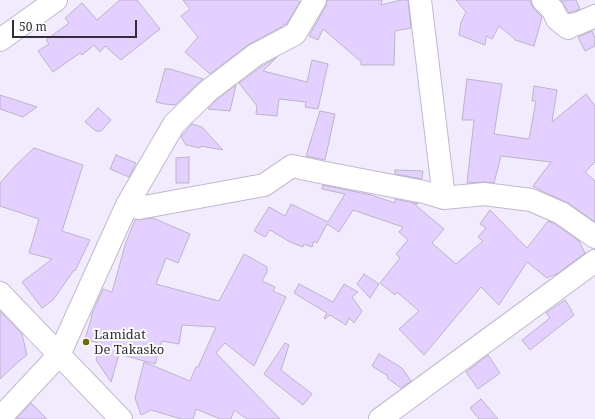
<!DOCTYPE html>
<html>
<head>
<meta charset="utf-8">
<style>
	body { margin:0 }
	#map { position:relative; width:595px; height:419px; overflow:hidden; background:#f2ebfd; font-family:"Noto Serif",serif }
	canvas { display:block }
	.scale { position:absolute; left:12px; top:20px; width:125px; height:18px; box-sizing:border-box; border:2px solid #322e37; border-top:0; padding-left:5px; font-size:12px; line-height:14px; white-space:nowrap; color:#322e37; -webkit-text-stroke:3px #fcfcfc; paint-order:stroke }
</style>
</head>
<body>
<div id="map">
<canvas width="595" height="419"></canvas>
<div class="scale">50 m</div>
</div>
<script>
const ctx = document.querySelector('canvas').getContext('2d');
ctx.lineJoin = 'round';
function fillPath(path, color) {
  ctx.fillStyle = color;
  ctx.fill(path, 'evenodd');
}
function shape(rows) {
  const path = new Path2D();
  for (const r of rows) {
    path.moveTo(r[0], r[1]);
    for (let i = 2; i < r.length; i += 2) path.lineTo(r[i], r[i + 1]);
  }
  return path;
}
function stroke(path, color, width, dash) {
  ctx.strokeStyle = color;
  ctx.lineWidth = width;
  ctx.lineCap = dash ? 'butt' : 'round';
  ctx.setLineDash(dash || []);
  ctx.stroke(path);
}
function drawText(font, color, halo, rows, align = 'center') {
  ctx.font = font + ' "Noto Serif",serif';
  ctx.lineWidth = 4;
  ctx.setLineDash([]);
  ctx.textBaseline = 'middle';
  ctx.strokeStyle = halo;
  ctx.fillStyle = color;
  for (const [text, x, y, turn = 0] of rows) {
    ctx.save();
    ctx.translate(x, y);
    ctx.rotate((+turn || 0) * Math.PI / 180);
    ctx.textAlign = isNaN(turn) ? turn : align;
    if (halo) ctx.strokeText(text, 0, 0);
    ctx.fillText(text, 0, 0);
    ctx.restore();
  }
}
const building = shape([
	[120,0,137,0,160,29,121,60,105,46,100,52,94,45,82,55,80,53,53,72,38,51,49,44,46,40,69,23,65,18,82,3,97,20,120,0],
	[183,0,297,0,300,2,286,25,284,24,283,26,248,45,210,74,185,52,198,37,181,16,190,9,183,0],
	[327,0,382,0,381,5,401,0,408,0,411,28,395,31,394,65,361,65,361,60,359,60,323,29,318,40,309,36,326,6,327,0],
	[456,0,531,0,531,4,534,9,542,17,534,46,515,40,515,39,499,26,492,39,486,36,485,45,459,35,461,22,466,12,456,0],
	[561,0,576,0,580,9,569,13,561,0],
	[592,31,595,38,595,46,585,51,578,37,592,31],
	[277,57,263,71,307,82,312,60,328,64,318,109,305,107,306,102,279,99,277,116,256,114,257,106,239,83,262,66,277,57],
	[165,69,170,69,203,79,175,105,165,104,156,102,165,69],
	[467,79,502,84,494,134,529,139,536,101,532,101,534,86,557,90,552,122,586,94,595,106,595,162,585,172,595,181,595,222,568,203,538,189,533,186,551,162,501,156,494,183,483,182,467,183,474,120,462,120,467,79],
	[236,85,230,111,208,109,216,100,236,85],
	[0,95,37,107,23,117,0,109,0,95],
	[98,108,111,120,101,131,96,131,85,122,98,108],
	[320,111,335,114,325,160,306,156,320,111],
	[192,124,202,127,223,150,201,146,200,148,186,145,181,137,192,124],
	[34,148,83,165,62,231,90,240,75,271,74,270,53,300,42,308,22,282,52,259,29,253,39,219,0,206,0,183,16,165,34,148],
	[116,155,136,163,129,177,110,169,116,155],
	[189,157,189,183,176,183,176,158,189,157],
	[395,170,423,171,422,179,395,174,395,170],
	[323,185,371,195,395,203,395,199,418,204,413,203,444,229,432,243,456,264,483,241,478,237,486,228,480,224,490,210,527,248,548,221,555,224,579,241,585,253,558,273,547,278,527,262,499,305,481,287,424,355,399,329,419,311,397,292,395,295,380,283,400,258,396,254,408,240,399,232,403,227,353,210,339,232,327,224,317,243,314,241,312,247,304,244,303,247,290,242,270,230,265,237,254,231,269,207,285,216,291,204,328,222,345,194,322,189,323,185],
	[153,218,190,234,178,263,166,258,156,284,219,301,244,254,267,267,267,272,262,281,275,287,273,291,286,297,254,366,225,343,216,353,280,419,247,419,234,410,231,419,220,419,196,409,193,419,181,419,151,410,141,415,135,398,144,362,190,381,196,367,198,367,216,327,182,325,179,344,162,341,155,364,119,354,111,382,96,360,101,344,85,339,92,316,91,316,103,289,112,292,126,242,135,220,153,218],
	[364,274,379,284,370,298,357,284,364,274],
	[299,284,333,302,344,284,358,292,352,297,362,311,354,323,349,318,346,325,330,315,325,319,324,318,327,313,294,293,299,284],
	[565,300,572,311,571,311,574,315,530,350,522,340,550,318,546,313,565,300],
	[0,311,22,334,27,355,17,363,0,379,0,311],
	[285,343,289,345,281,370,312,394,303,405,264,374,285,343],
	[379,354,402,368,411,381,401,388,387,378,388,376,372,366,379,354],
	[488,355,500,373,478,389,466,372,488,355],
	[481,399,498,419,479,419,470,408,481,399],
	[31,403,47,419,16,419,31,403]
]);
fillPath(building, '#e3d0ff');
stroke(building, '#bcb3c9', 1);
const minor = shape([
	[420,0,444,198],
	[543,0,553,10,557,19,568,28,570,25,577,24,595,16],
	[0,40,56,0],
	[127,205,139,208,264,185,292,166,325,173,424,192,444,198,484,194,531,200,561,213,595,237],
	[0,293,121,419],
	[0,418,59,355,127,205,174,124,208,91,255,55,295,34,315,0],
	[380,419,595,261]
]);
stroke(minor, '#c1b8ce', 24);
stroke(minor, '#fff', 22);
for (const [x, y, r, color] of [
	[86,342,4,"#6d6904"]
]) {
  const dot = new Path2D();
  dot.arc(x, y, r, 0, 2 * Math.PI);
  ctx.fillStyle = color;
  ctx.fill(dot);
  stroke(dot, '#fcfcfc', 1.5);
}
drawText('13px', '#322e37', '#fcfcfc', [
	["Lamidat",94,335],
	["De Takasko",94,350]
], 'left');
</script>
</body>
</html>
